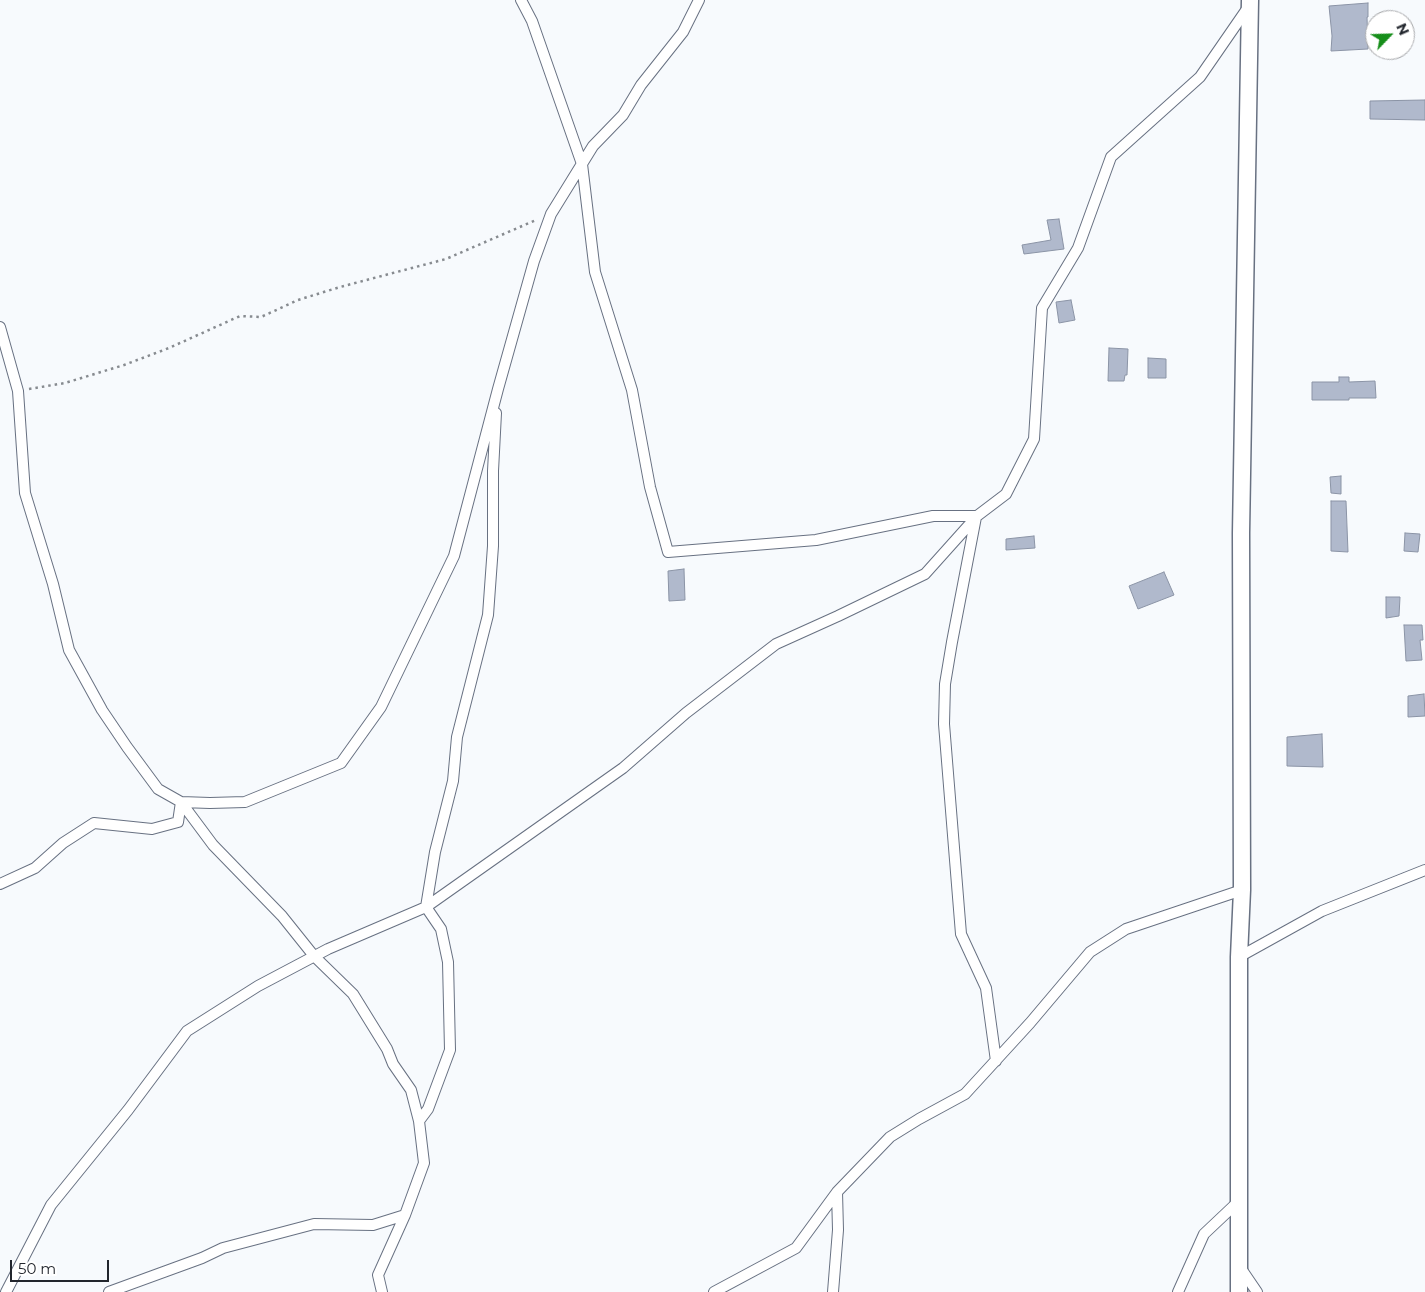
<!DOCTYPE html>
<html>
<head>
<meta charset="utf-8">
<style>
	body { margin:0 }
	#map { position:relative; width:1425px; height:1292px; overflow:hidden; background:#f7fafd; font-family:Montserrat,sans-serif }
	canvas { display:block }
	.north { position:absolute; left:1365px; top:10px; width:50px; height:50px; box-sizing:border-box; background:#fff; border:1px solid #a7a8ab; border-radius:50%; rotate:66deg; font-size:14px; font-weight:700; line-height:20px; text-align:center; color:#22262d }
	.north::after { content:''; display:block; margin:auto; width:18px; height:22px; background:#168e1a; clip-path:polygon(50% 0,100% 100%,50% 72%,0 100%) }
	.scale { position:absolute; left:10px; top:1260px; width:99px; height:22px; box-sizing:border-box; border:2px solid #22262d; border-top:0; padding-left:6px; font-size:15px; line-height:18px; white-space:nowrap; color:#22262d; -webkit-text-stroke:4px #fff; paint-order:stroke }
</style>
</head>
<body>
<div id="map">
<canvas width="1425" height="1292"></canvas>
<div class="north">N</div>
<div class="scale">50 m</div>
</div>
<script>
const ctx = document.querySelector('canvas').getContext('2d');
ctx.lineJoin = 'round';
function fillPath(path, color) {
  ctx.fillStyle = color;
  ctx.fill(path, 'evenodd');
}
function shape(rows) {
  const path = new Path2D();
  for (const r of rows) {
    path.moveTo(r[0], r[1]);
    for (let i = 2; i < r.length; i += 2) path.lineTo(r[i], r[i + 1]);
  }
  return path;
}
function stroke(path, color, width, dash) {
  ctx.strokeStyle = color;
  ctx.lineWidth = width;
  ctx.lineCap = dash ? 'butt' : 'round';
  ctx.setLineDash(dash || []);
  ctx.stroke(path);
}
const building = shape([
	[1368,3,1368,17,1367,17,1368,49,1331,51,1332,36,1329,6,1368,3],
	[1425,100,1425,120,1370,119,1370,101,1425,100],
	[1059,219,1064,249,1024,254,1022,245,1051,240,1047,220,1059,219],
	[1071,300,1075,320,1059,323,1056,302,1071,300],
	[1109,348,1128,349,1127,375,1125,375,1124,381,1108,381,1109,348],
	[1148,358,1166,359,1166,378,1148,378,1148,358],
	[1339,377,1349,377,1349,382,1375,381,1376,398,1349,398,1349,400,1312,400,1312,382,1339,382,1339,377],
	[1341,476,1341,494,1331,493,1330,477,1341,476],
	[1331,501,1346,501,1348,552,1331,551,1331,501],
	[1405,533,1420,534,1418,552,1404,551,1405,533],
	[1034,536,1035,548,1006,550,1006,539,1034,536],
	[684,569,685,600,669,601,668,571,684,569],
	[1164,572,1174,595,1138,609,1129,586,1164,572],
	[1386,597,1400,597,1399,616,1386,618,1386,597],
	[1404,625,1422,625,1423,640,1420,640,1422,660,1406,661,1404,625],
	[1424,694,1425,716,1408,717,1408,696,1424,694],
	[1322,734,1323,767,1287,766,1287,737,1322,734]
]);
fillPath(building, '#b0b9cc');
stroke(building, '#8b94a6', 1);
const minor = shape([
	[521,0,532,21,582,164,595,272,632,390,650,487,668,552,816,540,933,516,977,516,1006,494,1034,439,1042,308,1078,248,1111,157,1200,77,1249,6],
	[0,327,18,391,25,493,53,584,69,650,102,710,127,747,158,789,181,802,210,803,245,802,341,763,381,707,454,556,498,389,534,261,551,214,593,146,623,115,641,85,683,32,699,0],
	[976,517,952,642,945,684,944,724,961,934,986,988,996,1061],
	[181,802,213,845,282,916,314,956,353,994,387,1049,393,1064,411,1090,419,1121,424,1163,405,1215,378,1275,382,1292],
	[0,884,35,868,63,843,94,823,152,829,178,822,181,802],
	[1239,957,1322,911,1425,870],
	[419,1121,428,1109,450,1050,448,962,441,929,426,907,435,852,453,781,457,737,488,615,493,546,493,471,496,413],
	[1240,1267,1257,1292],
	[6,1292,51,1205,128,1110,187,1031,258,986,328,949,426,907,623,768,686,713,776,644,838,616,925,574,977,516],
	[109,1292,202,1258,223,1248,314,1224,373,1225,405,1215],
	[714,1292,796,1248,837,1192,890,1137,919,1119,965,1094,1030,1023,1090,952,1126,929,1242,890],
	[833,1292,838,1230,837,1192],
	[1178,1292,1204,1234,1240,1200]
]);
const primary = shape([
	[1239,1292,1239,957,1242,890,1241,533,1250,0]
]);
stroke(minor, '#687182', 12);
stroke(primary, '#687182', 19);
stroke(shape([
	[29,389,65,383,124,365,169,348,240,316,261,317,298,300,340,287,446,259,536,220]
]), '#878b90', 2.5, [2.5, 4]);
stroke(minor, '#fff', 10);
stroke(primary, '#fff', 16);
</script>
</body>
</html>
